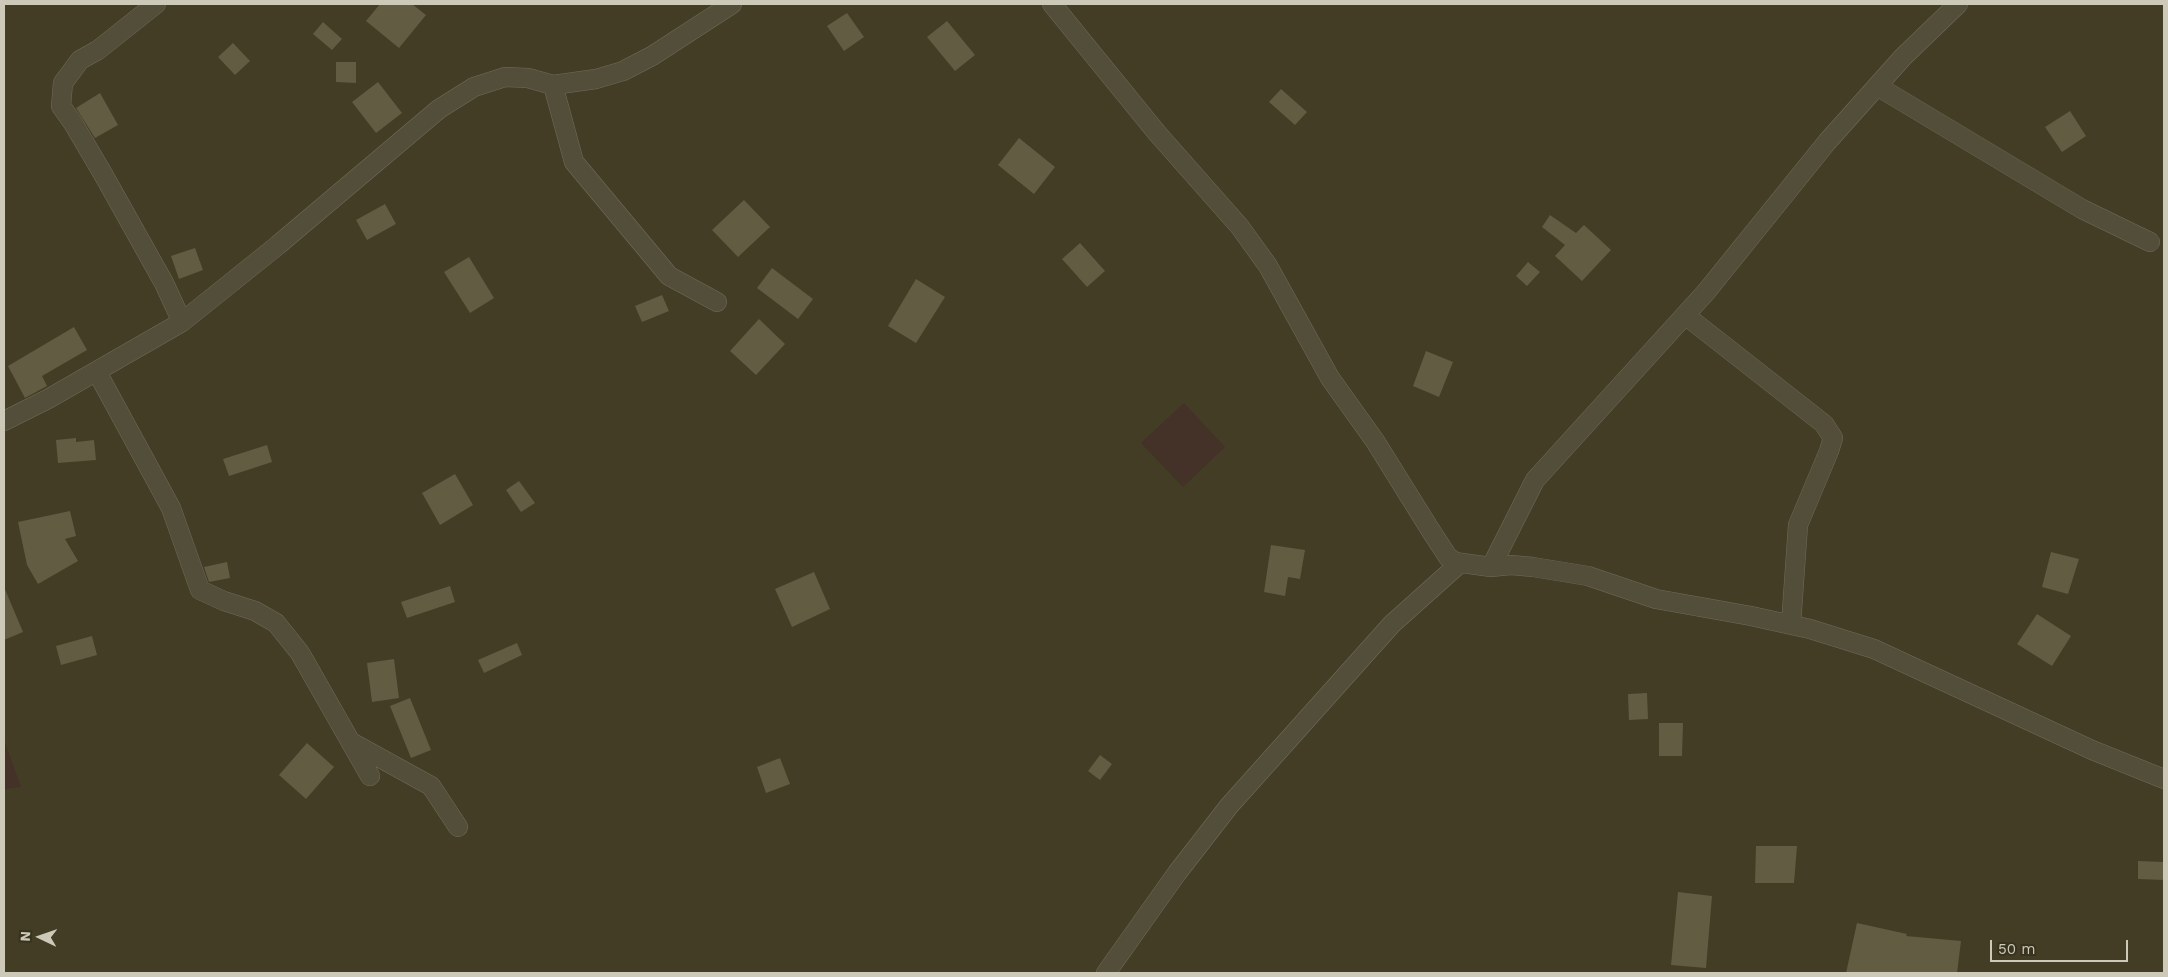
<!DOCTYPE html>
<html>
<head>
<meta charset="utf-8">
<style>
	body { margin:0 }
	#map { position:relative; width:2168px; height:977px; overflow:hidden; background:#433d26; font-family:"Work Sans",sans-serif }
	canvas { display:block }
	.frame { position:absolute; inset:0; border:5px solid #cdc9b8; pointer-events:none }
	.north { position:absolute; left:15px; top:912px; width:50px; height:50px; -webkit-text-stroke:4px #38331f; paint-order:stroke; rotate:273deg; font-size:14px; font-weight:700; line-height:20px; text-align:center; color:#cdc9b8 }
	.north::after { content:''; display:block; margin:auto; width:18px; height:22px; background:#cdc9b8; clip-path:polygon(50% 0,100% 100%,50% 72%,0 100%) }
	.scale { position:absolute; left:1990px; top:940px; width:138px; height:22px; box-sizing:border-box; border:2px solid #cdc9b8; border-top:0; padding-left:6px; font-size:15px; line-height:18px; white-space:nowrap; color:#cdc9b8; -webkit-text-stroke:4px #38331f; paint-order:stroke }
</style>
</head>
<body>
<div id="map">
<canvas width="2168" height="977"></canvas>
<div class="frame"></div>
<div class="north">N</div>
<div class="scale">50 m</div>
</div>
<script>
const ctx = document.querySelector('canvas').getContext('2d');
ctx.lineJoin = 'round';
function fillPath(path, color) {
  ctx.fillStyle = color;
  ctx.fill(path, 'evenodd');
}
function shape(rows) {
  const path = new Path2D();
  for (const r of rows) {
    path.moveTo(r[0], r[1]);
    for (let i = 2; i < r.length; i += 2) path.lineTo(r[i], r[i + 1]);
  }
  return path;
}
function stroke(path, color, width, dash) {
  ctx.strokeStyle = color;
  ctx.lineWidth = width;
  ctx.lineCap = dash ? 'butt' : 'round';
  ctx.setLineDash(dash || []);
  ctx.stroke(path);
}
fillPath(shape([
	[1184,403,1225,447,1183,487,1141,443],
	[4,740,21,787,4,789]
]), '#443128');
fillPath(shape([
	[380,4,412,4,426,15,399,48,366,21],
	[847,13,864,37,844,51,827,26],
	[947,21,975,55,955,71,927,37],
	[323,22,342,39,332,50,313,34],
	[233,43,250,61,235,75,218,57],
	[336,62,356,62,356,83,336,82],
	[378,82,402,113,376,133,352,102],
	[1281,89,1307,112,1295,125,1269,102],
	[100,93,118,125,95,138,76,108],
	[2070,111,2086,136,2062,152,2045,127],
	[1019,138,1055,167,1034,194,998,165],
	[744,200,770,227,738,257,712,230],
	[385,204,396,224,367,240,356,220],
	[1550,215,1576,233,1584,225,1611,250,1582,281,1555,256,1565,245,1542,227],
	[1080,243,1105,271,1087,287,1062,259],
	[195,248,203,270,179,279,171,256],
	[469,257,494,298,470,313,444,272],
	[1528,262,1540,272,1527,286,1516,276],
	[772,268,813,299,798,319,757,288],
	[916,279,945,297,916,343,888,326],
	[662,295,669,311,642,322,635,306],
	[759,319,785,344,756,375,730,351],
	[74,327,87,350,42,376,47,386,25,398,8,366],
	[1426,351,1453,362,1439,397,1413,386],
	[76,438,76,442,94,440,96,460,58,463,56,440],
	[267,445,272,462,229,476,223,459],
	[455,474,473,505,440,525,422,493],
	[519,481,535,503,521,512,506,490],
	[70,511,76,536,65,539,78,561,38,584,27,565,18,522],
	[1271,545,1305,550,1300,579,1288,577,1285,596,1264,592],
	[2051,552,2079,559,2068,594,2042,587],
	[227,562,230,578,209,582,204,567],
	[814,572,830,609,792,627,775,589],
	[450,586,455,602,407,618,401,602],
	[4,587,23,632,4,640],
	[2037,614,2071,636,2052,666,2017,644],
	[92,636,97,655,61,665,56,646],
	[517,643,522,655,484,673,478,660],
	[394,659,399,698,372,702,367,663],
	[1647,693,1648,719,1629,720,1628,694],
	[410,698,431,750,411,758,390,706],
	[1659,723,1683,723,1682,756,1659,756],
	[307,743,334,767,306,799,279,775],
	[1100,755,1112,764,1100,780,1088,771],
	[780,758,790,784,766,793,757,767],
	[1756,846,1797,846,1794,883,1755,883],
	[2138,861,2164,862,2164,880,2138,879],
	[1678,892,1712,896,1706,968,1671,965],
	[1857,923,1907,934,1906,936,1961,941,1957,973,1846,973]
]), '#625c42');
const street = shape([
	[156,4,98,50,80,60,63,83,61,106,73,123,103,174,164,283,182,322],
	[1052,4,1157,133,1240,227,1268,266,1330,378,1375,441,1431,531,1448,557,1455,562,1491,567,1511,565,1533,567,1588,576,1656,599,1751,616,1810,629,1874,649,2092,750,2164,779],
	[553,85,574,162,669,276,717,302],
	[1877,86,2082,209,2150,242],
	[1685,315,1824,424,1833,438,1829,451,1798,525,1791,625],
	[97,372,171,508,200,590,224,601,255,611,276,623,300,653,370,776],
	[4,421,48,399,182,322,278,245,439,109,474,87,505,77,528,78,553,85,596,79,623,71,652,56,732,4],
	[1491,567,1535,480,1706,292,1827,142,1903,57,1958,4],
	[351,742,431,786,458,827],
	[1106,973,1177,873,1229,806,1392,624,1459,564]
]);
stroke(street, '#706c59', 20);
stroke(street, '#534e3a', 19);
</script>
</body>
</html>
